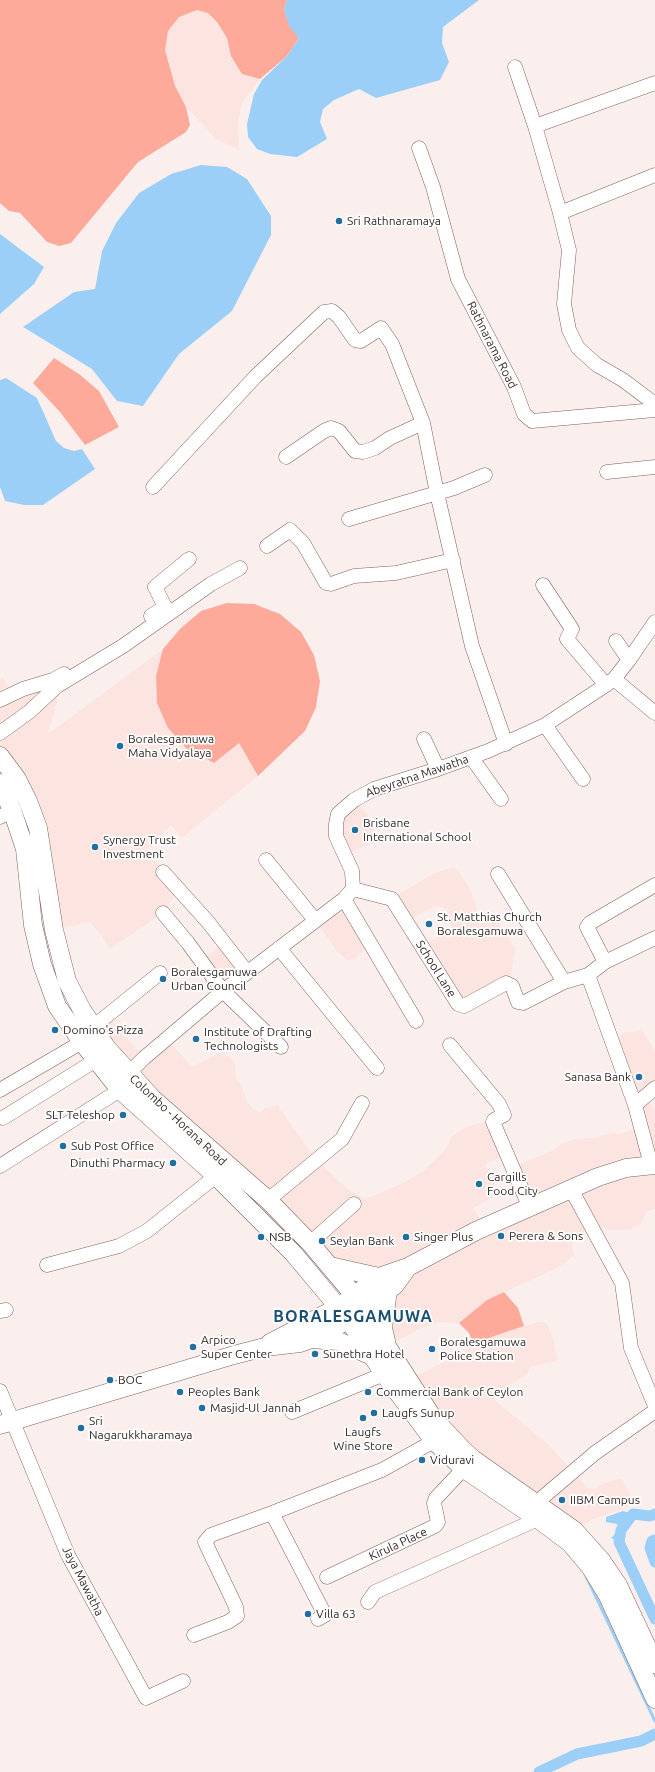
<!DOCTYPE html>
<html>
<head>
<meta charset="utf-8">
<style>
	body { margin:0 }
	canvas { display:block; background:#fbefed }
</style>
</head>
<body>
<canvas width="655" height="1772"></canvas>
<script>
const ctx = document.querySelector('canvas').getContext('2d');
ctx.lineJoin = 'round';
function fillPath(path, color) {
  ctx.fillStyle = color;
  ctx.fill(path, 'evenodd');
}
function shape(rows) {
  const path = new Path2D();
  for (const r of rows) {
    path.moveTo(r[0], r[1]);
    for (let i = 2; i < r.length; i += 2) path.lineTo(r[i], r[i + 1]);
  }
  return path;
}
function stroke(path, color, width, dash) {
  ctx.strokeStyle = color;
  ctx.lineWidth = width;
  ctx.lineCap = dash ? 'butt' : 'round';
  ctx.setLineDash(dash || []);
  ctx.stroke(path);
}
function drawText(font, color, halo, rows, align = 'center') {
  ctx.font = font + ' Ubuntu,sans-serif';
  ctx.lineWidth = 3.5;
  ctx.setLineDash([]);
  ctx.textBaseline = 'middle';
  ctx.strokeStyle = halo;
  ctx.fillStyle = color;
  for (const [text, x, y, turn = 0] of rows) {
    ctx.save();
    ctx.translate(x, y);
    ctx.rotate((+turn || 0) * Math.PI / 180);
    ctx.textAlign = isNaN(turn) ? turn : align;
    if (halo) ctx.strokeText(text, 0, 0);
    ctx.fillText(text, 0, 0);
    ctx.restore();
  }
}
fillPath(shape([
	[197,10,208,13,217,22,227,38,231,56,242,74,260,79,242,103,238,123,239,150,216,139,186,107,175,86,165,50,168,31,179,17],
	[163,649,156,676,239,743,258,776,182,838,171,825,146,850,178,890,163,913,110,949,102,936,90,922,54,930,23,792,0,768,0,680,3,678,13,693,23,689,60,690,48,734],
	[354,800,368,814,378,841,345,855,336,824],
	[454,867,469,886,479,916,488,922,498,922,515,948,511,975,506,983,464,1006,421,946,445,933,451,927,451,921,447,911,442,907,436,906,406,921,392,899,432,874],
	[344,899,370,945,354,959,347,960,337,951,315,920],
	[224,942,247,972,223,991,201,961],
	[108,1015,144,1058,167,1039,192,1067,217,1054,229,1056,235,1064,236,1078,241,1084,247,1102,254,1110,260,1112,265,1108,277,1105,316,1159,345,1187,362,1198,368,1198,403,1183,422,1172,439,1156,449,1144,451,1137,469,1126,494,1120,506,1155,485,1164,499,1194,473,1208,485,1227,529,1208,512,1169,520,1164,554,1150,560,1145,575,1139,594,1138,615,1132,618,1135,631,1130,642,1130,612,1041,624,1033,642,1030,655,1051,655,1088,645,1096,655,1110,655,1209,646,1212,642,1223,630,1230,609,1230,601,1227,585,1231,574,1241,572,1244,574,1255,566,1262,555,1269,487,1300,459,1323,441,1322,421,1328,393,1343,386,1273,330,1266,93,1027],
	[538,1322,543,1322,547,1324,554,1341,557,1361,530,1367,527,1375,492,1395,493,1399,548,1444,588,1488,593,1489,605,1483,619,1479,623,1480,630,1496,631,1502,628,1507,593,1519,574,1530,473,1459,408,1380,464,1352,471,1345,497,1335]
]), '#fce4e0');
fillPath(shape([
	[0,0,287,0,284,10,299,38,287,56,260,79,242,74,231,56,227,38,217,22,208,13,197,10,179,17,168,31,165,50,175,86,186,107,190,125,186,132,138,162,71,243,59,246,47,242,20,213,9,211,0,203],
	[54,358,79,374,99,391,119,427,85,445,60,412,33,383],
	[227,603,254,604,280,614,301,632,314,655,320,681,316,707,305,731,258,776,239,743,214,763,186,748,168,728,157,703,156,676,163,649,180,629,201,611],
	[504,1292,518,1308,524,1326,497,1335,471,1345,472,1341,469,1333,459,1323,487,1300]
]), '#feaa9b');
fillPath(shape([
	[287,0,479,0,443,27,442,43,449,62,440,80,376,98,359,89,334,100,323,109,320,122,327,139,297,157,270,154,257,149,248,137,247,124,254,94,262,80,287,56,299,38,289,26,284,10],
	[201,165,227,167,247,179,271,216,271,235,232,311,179,354,143,406,117,401,92,369,23,327,74,292,95,289,102,251,116,223,139,193,171,174],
	[0,234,44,267,34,284,0,314],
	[6,378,37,398,56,441,64,448,74,451,82,449,95,469,43,505,24,505,5,501,0,487,0,380],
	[623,1511,633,1514,619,1542,611,1538,618,1531,617,1524,606,1522,606,1517]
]), '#9ccff7');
stroke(shape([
	[586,1576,655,1721]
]), '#9ccff7', 3);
stroke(shape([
	[655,1514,650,1516,633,1514,621,1530,619,1542,655,1619],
	[655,1540,652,1541,650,1548,655,1562],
	[539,1772,577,1754,641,1741,655,1734]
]), '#9ccff7', 11);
const minor = shape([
	[515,67,535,126,560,213,655,175],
	[535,126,655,83],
	[419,148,433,187,458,279,514,387,524,414,532,421,655,410],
	[560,213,569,250,564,304,569,330,578,348,597,365,623,380,655,404],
	[286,457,324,431,331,428,339,431,355,451,363,452,375,448,390,438,423,423],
	[607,472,655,467],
	[153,487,256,376,324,312,332,311,339,317,355,340,361,341,381,328,392,344,423,423,437,493,472,646,506,744],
	[349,519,454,488,485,475],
	[267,546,290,530,303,543,326,583,331,584,354,576,396,573,453,560],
	[543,585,572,629,567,639,606,685],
	[151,616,165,607,155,587,189,559],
	[616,641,629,660],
	[614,679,655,713],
	[0,700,23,689,53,680,64,674],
	[545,725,583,779],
	[0,733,29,712,57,686,123,646,211,584,240,568],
	[424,739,438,769],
	[471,757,501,799],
	[0,817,12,810],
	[266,860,315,920],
	[163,872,208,922,247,972],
	[498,874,564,982],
	[353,889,392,899,453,996,458,1004,464,1006,506,983,512,986,518,1002,523,1003,564,982,588,975,605,962,655,938],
	[344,899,416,1021],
	[163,913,188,943,223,991,281,1047],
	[279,948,377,1068],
	[605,962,587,927,590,923,655,885],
	[588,975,635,1105,651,1165],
	[93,1027,160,973],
	[450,1045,499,1104,504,1115,494,1120,493,1122,530,1208],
	[0,1090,82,1042],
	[635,1105,655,1088],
	[3,1118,96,1060],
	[0,1166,120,1090,128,1074,144,1058,223,991,344,899,353,889,352,871,336,836,336,824,338,814,354,800,374,789,438,769,488,751,545,725,606,685,614,679,629,660,655,622],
	[571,1189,622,1283,631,1348,655,1406],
	[268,1200,342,1139,362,1103],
	[310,1243,354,1204],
	[47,1265,119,1246,147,1231,216,1176],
	[0,1311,6,1310],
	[0,1391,68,1555,146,1698,183,1681],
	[292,1412,384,1374],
	[536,1503,595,1453,655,1411],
	[272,1513,325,1615,318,1619],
	[327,1577,435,1526,438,1522,434,1503,436,1498,470,1462],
	[368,1602,375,1592,538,1519],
	[194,1635,228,1622,237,1616,236,1607,205,1542,211,1535,272,1513,382,1470,434,1441]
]);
const major = shape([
	[0,756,17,779,28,801,38,828,54,930,67,981,82,1010,106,1047,153,1099,268,1200,310,1243,354,1295,433,1418,463,1450,473,1459,574,1530,601,1560,618,1585,655,1664],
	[0,783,12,810,25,849,33,925,42,964,57,1006,82,1042,120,1090,216,1176,293,1253,349,1320,384,1374,434,1441,464,1469,538,1519,570,1543,591,1568,608,1596,655,1699],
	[330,1266,379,1277],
	[312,1339,338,1341,372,1356],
	[386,1341,383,1328,388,1290],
	[270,1343,339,1307,379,1277,408,1267,476,1231,598,1177,626,1168,655,1165],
	[0,1425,234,1355,265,1347,300,1343,311,1339,349,1320,364,1310,395,1285,408,1267]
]);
stroke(minor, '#7d635f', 15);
stroke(major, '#7d635f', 19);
stroke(minor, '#fff', 14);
stroke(major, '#fff', 18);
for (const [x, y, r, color] of [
	[339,221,4,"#216ea1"],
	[120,746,4,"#216ea1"],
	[355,830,4,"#216ea1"],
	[95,847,4,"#216ea1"],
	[429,924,4,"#216ea1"],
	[163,979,4,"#216ea1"],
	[55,1030,4,"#216ea1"],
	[196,1039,4,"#216ea1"],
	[639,1077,4,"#216ea1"],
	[123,1115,4,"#216ea1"],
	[63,1146,4,"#216ea1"],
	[173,1163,4,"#216ea1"],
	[479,1184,4,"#216ea1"],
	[501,1236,4,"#216ea1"],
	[261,1237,4,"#216ea1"],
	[406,1237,4,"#216ea1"],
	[322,1241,4,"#216ea1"],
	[193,1347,4,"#216ea1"],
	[432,1349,4,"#216ea1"],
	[315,1354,4,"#216ea1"],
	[110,1380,4,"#216ea1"],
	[180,1392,4,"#216ea1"],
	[368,1392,4,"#216ea1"],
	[202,1408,4,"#216ea1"],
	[374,1413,4,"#216ea1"],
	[363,1418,4,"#216ea1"],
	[81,1428,4,"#216ea1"],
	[422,1460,4,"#216ea1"],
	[562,1500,4,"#216ea1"],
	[308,1614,4,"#216ea1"]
]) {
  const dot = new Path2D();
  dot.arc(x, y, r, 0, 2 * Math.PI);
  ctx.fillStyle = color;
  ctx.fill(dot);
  stroke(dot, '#fff', 1.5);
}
drawText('12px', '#332826', '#fff', [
	["Sri Rathnaramaya",347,221],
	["Boralesgamuwa",128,739],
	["Maha Vidyalaya",128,753],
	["Brisbane",363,823],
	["International School",363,837],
	["Synergy Trust",103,840],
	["Investment",103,854],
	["St. Matthias Church",437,917],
	["Boralesgamuwa",437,931],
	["Boralesgamuwa",171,972],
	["Urban Council",171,986],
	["Domino's Pizza",63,1030],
	["Institute of Drafting",204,1032],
	["Technologists",204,1046],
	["Sanasa Bank",631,1077,"right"],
	["SLT Teleshop",115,1115,"right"],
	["Sub Post Office",71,1146],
	["Dinuthi Pharmacy",165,1163,"right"],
	["Cargills",487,1177],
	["Food City",487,1191],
	["Perera & Sons",509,1236],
	["NSB",269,1237],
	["Singer Plus",414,1237],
	["Seylan Bank",330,1241],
	["Arpico",201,1340],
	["Super Center",201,1354],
	["Boralesgamuwa",440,1342],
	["Police Station",440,1356],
	["Sunethra Hotel",323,1354],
	["BOC",118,1380],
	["Peoples Bank",188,1392],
	["Commercial Bank of Ceylon",376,1392],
	["Masjid-Ul Jannah",210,1408],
	["Laugfs Sunup",382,1413],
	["Sri",89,1421],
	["Nagarukkharamaya",89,1435],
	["Laugfs",363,1432,"center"],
	["Wine Store",363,1446,"center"],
	["Viduravi",430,1460],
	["IIBM Campus",570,1500],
	["Villa 63",316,1614]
], 'left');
drawText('12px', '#332826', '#fff', [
	["Rathnarama Road",492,345,63],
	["Abeyratna Mawatha",417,776,-19],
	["School Lane",436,969,58],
	["Colombo - Horana Road",178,1120,43],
	["Kirula Place",398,1544,-25],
	["Jaya Mawatha",83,1581,63]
]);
ctx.letterSpacing = '1px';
drawText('bold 16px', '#1b4f72', '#fff', [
	["BORALESGAMUWA",353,1317]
]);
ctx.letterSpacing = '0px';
</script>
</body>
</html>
